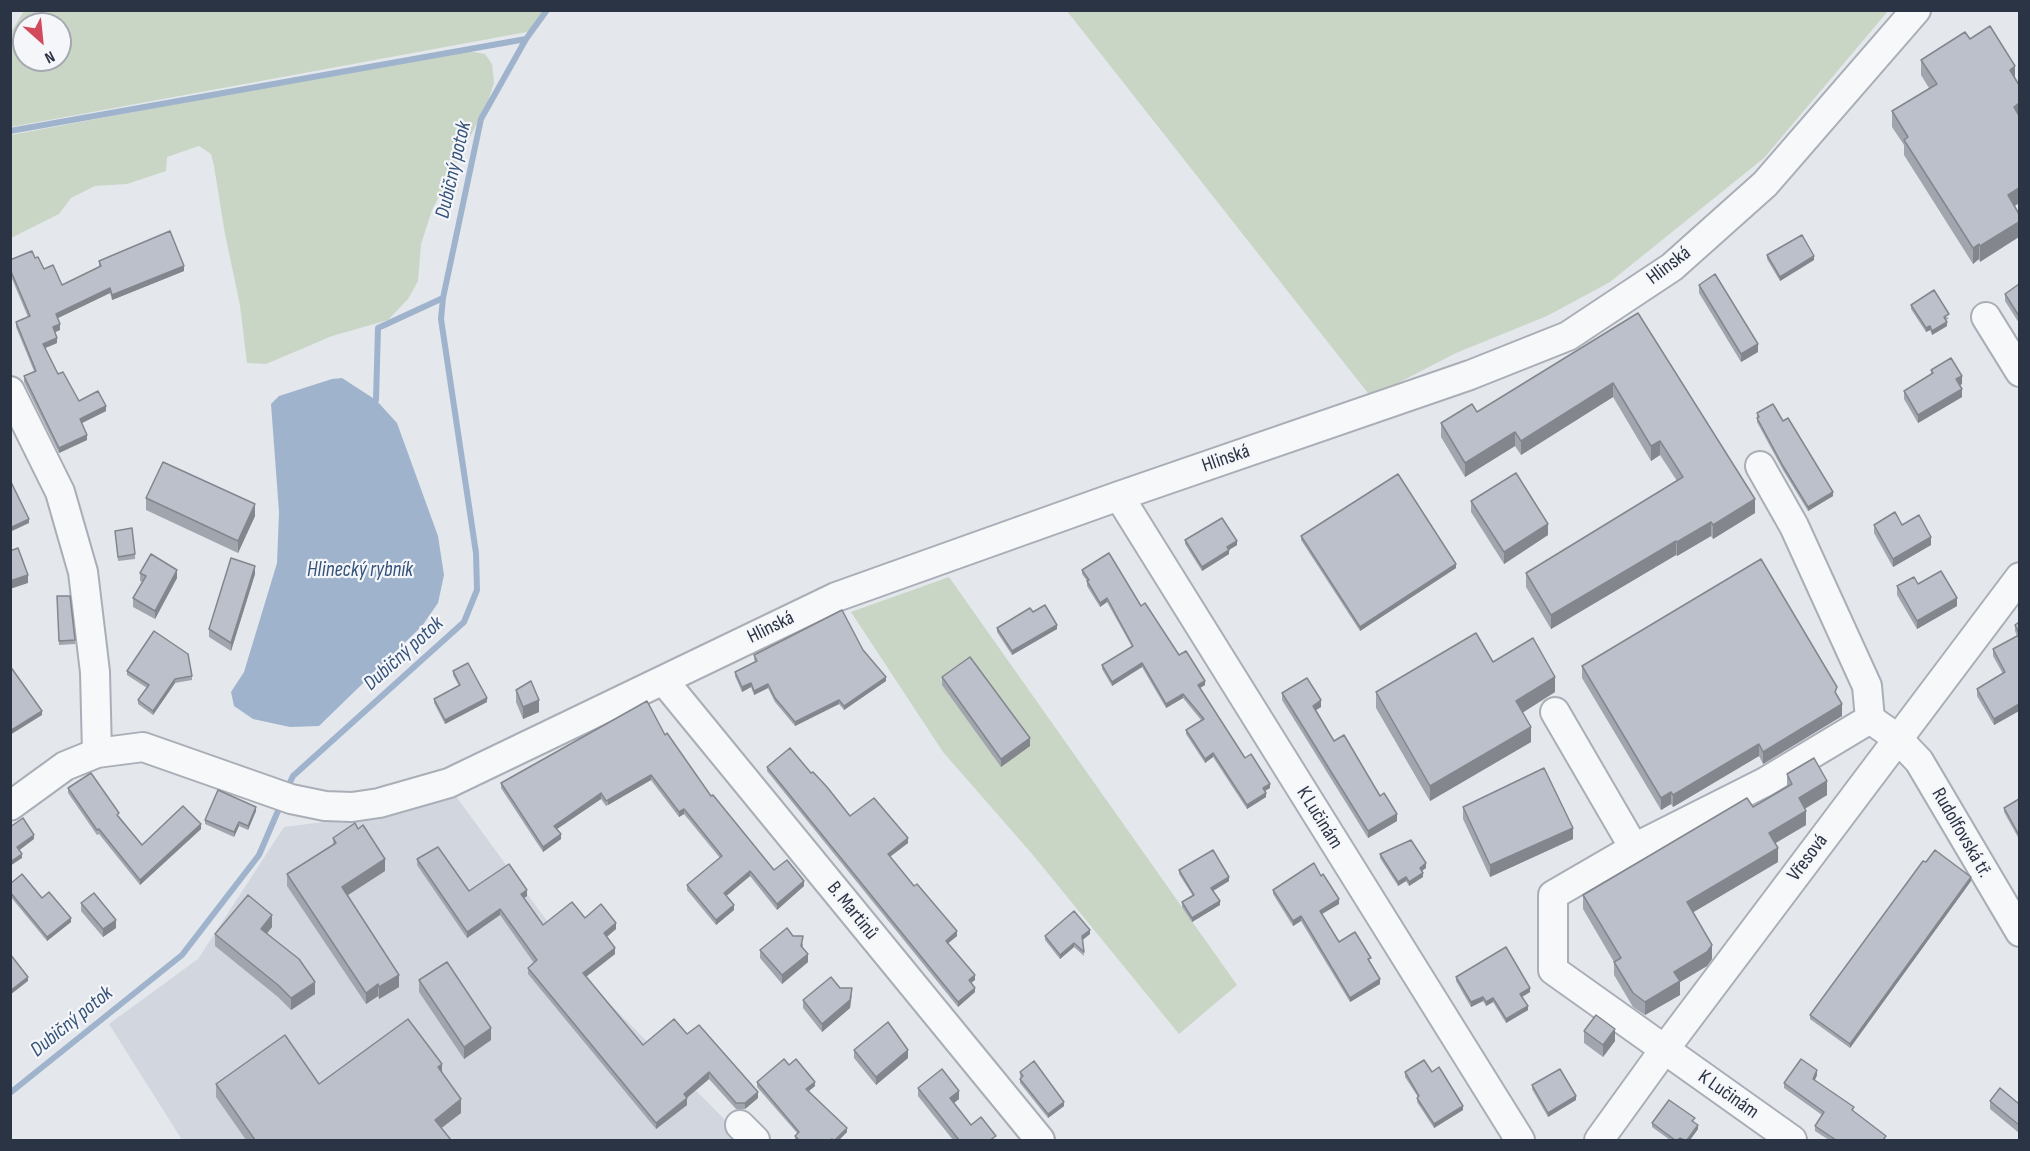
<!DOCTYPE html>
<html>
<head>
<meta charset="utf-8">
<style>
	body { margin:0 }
	#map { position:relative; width:2030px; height:1151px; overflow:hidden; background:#e4e7ec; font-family:"Sofia Sans Condensed",sans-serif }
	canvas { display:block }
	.frame { position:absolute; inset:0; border:12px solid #2b3445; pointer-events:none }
	.north { position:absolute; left:12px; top:12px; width:60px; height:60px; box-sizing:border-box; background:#f4f6f9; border:2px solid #a4a8b1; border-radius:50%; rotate:153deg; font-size:16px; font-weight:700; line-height:24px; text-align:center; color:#2b3445 }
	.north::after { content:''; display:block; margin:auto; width:21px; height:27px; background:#d1495b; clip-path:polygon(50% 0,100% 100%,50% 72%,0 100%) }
</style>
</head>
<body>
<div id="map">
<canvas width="2030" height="1151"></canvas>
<div class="frame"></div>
<div class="north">N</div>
</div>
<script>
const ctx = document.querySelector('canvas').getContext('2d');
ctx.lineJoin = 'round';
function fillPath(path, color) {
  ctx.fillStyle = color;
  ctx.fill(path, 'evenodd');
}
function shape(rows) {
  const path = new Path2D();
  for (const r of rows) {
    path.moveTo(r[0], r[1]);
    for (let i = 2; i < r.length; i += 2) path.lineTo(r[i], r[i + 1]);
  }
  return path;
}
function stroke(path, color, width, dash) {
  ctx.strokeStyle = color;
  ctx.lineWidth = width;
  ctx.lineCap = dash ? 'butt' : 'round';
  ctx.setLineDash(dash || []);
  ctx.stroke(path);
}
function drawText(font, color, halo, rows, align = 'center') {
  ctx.font = font + ' "Sofia Sans Condensed",sans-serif';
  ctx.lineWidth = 4.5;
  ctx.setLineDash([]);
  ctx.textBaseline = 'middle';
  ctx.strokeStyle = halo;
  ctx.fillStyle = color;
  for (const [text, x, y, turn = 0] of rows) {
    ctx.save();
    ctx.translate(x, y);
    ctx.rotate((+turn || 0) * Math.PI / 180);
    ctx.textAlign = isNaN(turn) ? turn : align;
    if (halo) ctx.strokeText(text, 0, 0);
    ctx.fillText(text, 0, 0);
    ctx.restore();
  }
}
fillPath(shape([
	[450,788,601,995,745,1140,182,1140,109,1024,198,959,284,827,380,815]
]), '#d2d6de');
fillPath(shape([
	[24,11,24,10,546,11,532,31,11,127,11,32],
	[24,24,60,24,60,60,24,60],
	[1067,11,1888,11,1764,158,1610,282,1547,316,1456,353,1371,397],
	[463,50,485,54,492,64,494,83,487,104,432,210,421,244,418,281,408,299,388,320,332,336,266,364,247,363,240,305,225,234,214,166,211,154,199,146,167,157,166,171,127,184,95,186,71,198,59,214,11,238,11,135],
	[949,577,1237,985,1179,1034,1033,855,943,752,851,612]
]), '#c9d6c5');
fillPath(shape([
	[342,378,376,400,397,423,438,536,444,575,438,603,422,626,319,726,290,727,253,719,234,706,231,692,244,672,277,563,279,512,271,404,279,396,332,379]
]), '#9fb4cc');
stroke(shape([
	[10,131,526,39],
	[376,400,378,328,443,298],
	[287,789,293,776,464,622,477,590,476,553,441,319,443,298,481,119,526,39,547,10],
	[10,1093,182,955,259,855,281,804]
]), '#9fb4cc', 6);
const minor = shape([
	[1986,317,2020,372],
	[10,391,60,492,83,572,95,672,97,753],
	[1760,466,1794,526,1867,686,1870,719],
	[1119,496,1520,1140],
	[664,681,1040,1140],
	[1555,712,1634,848,1553,895,1553,970,1792,1140],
	[10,806,65,766,97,753,143,747,291,799,325,806,352,807,379,803,449,783,836,597,1119,496,1470,375,1568,336,1672,267,1765,184,1916,10],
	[1634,848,1765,782,1870,719,1897,738,1919,761,2020,932],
	[740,1125,755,1140],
	[1599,1140,1664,1050,2020,577]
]);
stroke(minor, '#a9aeb7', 32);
stroke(minor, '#f7f8fa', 28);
fillPath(shape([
	[1921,60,2015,206,1980,262,1979,259,1973,264,1904,155,1904,145,1892,127,1892,111,1929,88,1921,75],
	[1767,255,1814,260,1780,281,1767,259],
	[10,260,44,269,62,285,99,267,99,261,184,271,112,300,110,293,58,318,60,330,55,332,57,343,45,348,58,374,79,401,106,411,82,423,87,440,59,453,24,382,24,376,34,371,16,327,16,322,28,317,10,274],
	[2019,284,2019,323,2005,301,2005,294],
	[1699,285,1758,352,1741,362,1699,293],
	[1911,305,1949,318,1946,320,1947,326,1932,335,1930,330,1926,332,1911,309],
	[1638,313,1755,513,1713,539,1711,536,1677,556,1676,555,1551,629,1526,587,1526,573,1677,481,1660,455,1651,461,1613,397,1521,455,1515,446,1465,477,1441,437,1441,423,1477,412],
	[1931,370,1962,384,1960,385,1962,397,1918,423,1904,399,1904,391,1931,374],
	[1757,413,1783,421,1833,496,1808,511,1783,470,1757,422],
	[146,498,255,516,238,553,146,510],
	[1471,501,1548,535,1504,564,1471,512],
	[1874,525,1902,525,1931,545,1893,567,1874,533],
	[115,531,135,554,135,559,118,561],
	[1301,536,1456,568,1360,631,1301,540],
	[1185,540,1237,545,1229,550,1229,554,1202,571,1185,544],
	[1082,570,1141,606,1179,655,1205,685,1200,688,1245,758,1270,788,1264,791,1266,797,1247,809,1213,757,1205,763,1186,734,1186,730,1201,720,1183,698,1166,708,1142,667,1112,686,1102,669,1102,665,1132,647,1107,602,1100,607,1087,586,1087,581,1082,574],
	[140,573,177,578,155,619,133,607,133,598,143,582,140,581],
	[255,574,231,651,209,637,209,629],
	[1918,584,1957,606,1917,629,1897,595,1897,586],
	[57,596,75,640,75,644,59,645],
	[1033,612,1057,629,1012,655,997,632,997,628],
	[2019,622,2019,711,1994,725,1977,696,1977,689,2003,674,1993,656,1993,649,2017,636,2015,631,2015,625],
	[863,650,886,681,844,710,839,704,795,726,775,702,768,688,754,695,751,687,742,692,735,676,735,672,755,662,754,659,754,655],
	[1493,662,1555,692,1522,712,1531,742,1430,801,1376,708,1376,692],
	[1582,666,1837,696,1842,716,1763,764,1759,756,1673,807,1671,804,1661,810,1582,678],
	[127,671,192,676,192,680,175,683,153,715,138,704,138,700,147,688,127,675],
	[453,671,487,702,445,724,434,703,434,699,459,686,453,675],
	[942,677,1030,746,1001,767,942,685],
	[516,690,539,712,523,719,516,702],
	[1282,693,1321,707,1316,710,1334,741,1380,796,1397,821,1368,838,1282,700],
	[665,735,711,796,774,870,804,886,777,910,750,876,726,896,734,910,716,925,687,890,687,885,720,858,684,814,679,817,651,780,608,805,606,806,601,799,557,829,561,839,543,852,501,788,501,783],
	[767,767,811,773,850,816,908,843,890,857,914,886,957,936,948,943,975,980,971,983,975,992,958,1007,767,771],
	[1787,774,1827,795,1805,809,1806,825,1775,843,1778,862,1693,912,1712,959,1707,966,1680,982,1680,995,1645,1015,1633,1007,1614,975,1614,962,1583,909,1583,895,1753,807,1787,787],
	[68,788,119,816,142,845,201,829,140,885,99,834,97,835,68,793],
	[2019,799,2019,839,2004,812,2004,808],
	[1463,807,1573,839,1490,877,1463,819],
	[256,811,248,830,239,826,234,837,205,824,205,820],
	[333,838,385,871,347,895,399,987,379,999,378,996,366,1004,287,886,287,874,333,845],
	[1380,854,1426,868,1422,871,1423,877,1409,886,1406,881,1398,886,1380,858],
	[417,859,469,891,527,896,524,898,543,925,585,918,616,929,607,937,615,954,586,977,643,1045,687,1034,758,1098,745,1109,736,1109,709,1079,687,1098,687,1105,656,1129,528,974,528,968,534,963,500,915,467,938,417,865],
	[1926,862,1971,881,1850,1048,1810,1019,1810,1015],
	[1179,870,1229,881,1213,891,1220,905,1192,922,1182,907,1182,902,1193,896,1179,874],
	[10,884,71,922,47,941,10,896],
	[1273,890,1339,904,1322,914,1339,942,1371,963,1380,984,1350,1002,1301,921,1293,926,1273,894],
	[81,903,116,928,103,937,81,911],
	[272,927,267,933,315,994,291,1010,278,997,215,946,215,934],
	[1090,934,1083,940,1084,956,1074,947,1060,959,1045,940,1045,936],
	[793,936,803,944,803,948,808,962,782,984,760,958,760,950],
	[1456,977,1530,992,1522,997,1528,1010,1506,1023,1493,1002,1486,1006,1483,1001,1471,1007,1456,981],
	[419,980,491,1040,464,1059,419,992],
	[840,988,852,996,850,1008,822,1032,803,1008,803,1000],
	[1584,1031,1615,1041,1603,1057,1584,1043],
	[854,1050,908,1058,876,1085,854,1058],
	[789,1065,815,1086,809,1091,847,1132,839,1140,795,1140,795,1136,798,1134,757,1087,757,1082],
	[1020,1072,1064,1106,1048,1118,1020,1083,1020,1079,1021,1078,1020,1076],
	[1405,1072,1463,1110,1434,1128,1417,1102,1418,1097,1405,1077],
	[442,1073,461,1113,441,1128,451,1140,246,1140,216,1097,216,1084,319,1084],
	[1817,1075,1815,1080,1854,1112,1886,1140,1829,1140,1815,1131,1815,1126,1822,1115,1784,1088,1784,1083],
	[1532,1085,1576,1100,1548,1117,1532,1089],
	[918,1088,959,1099,954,1103,971,1125,996,1140,953,1140,918,1096],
	[1990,1101,2019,1104,2019,1133,1990,1109],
	[1694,1122,1698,1129,1690,1140,1670,1140,1652,1127,1652,1123]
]), '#a1a5ae');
fillPath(shape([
	[2015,66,2015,82,2010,70],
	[2019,103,2019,118,2014,107],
	[2019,188,2019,203,2008,211,2008,195],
	[2019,222,2019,237,1980,262,1980,246],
	[1979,244,1979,259,1973,264,1973,248],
	[1814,256,1814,260,1780,281,1780,277],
	[184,266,184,271,112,300,112,295],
	[110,288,110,293,56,319,56,314],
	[1947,322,1947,326,1932,335,1932,331],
	[60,324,60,330,53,333,53,327],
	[1930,326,1930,330,1926,332,1926,328],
	[57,338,57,343,43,349,43,344],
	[1758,344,1758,352,1741,362,1741,354],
	[1962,376,1962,384,1956,387,1956,379],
	[1613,383,1613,397,1521,455,1521,441],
	[1962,389,1962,397,1918,423,1918,415],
	[106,406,106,411,80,424,80,419],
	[1515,432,1515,446,1465,477,1465,463],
	[87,435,87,440,59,453,59,448],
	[1660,441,1660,455,1651,461,1651,446],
	[1833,492,1833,496,1808,511,1808,507],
	[1755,499,1755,513,1713,539,1713,525],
	[255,504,255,516,238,553,238,541],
	[29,519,29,523,12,531,12,527],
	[1711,522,1711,536,1677,556,1677,542],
	[1548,524,1548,535,1504,564,1504,552],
	[1931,537,1931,545,1893,567,1893,559],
	[1237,541,1237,545,1227,551,1227,547],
	[1676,541,1676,555,1551,629,1551,615],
	[1229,550,1229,554,1202,571,1202,567],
	[1456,564,1456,568,1360,631,1360,627],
	[255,566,255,574,231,651,231,643],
	[177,570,177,578,155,619,155,611],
	[28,575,28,583,10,589,10,581],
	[1107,598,1107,602,1100,607,1100,603],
	[1957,598,1957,606,1917,629,1917,621],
	[1057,625,1057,629,1012,655,1012,651],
	[1142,663,1142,667,1112,686,1112,682],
	[886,677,886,681,844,710,844,706],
	[1555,677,1555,692,1516,717,1516,701],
	[175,679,175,683,153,715,153,711],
	[1205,681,1205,685,1198,689,1198,685],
	[751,683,751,687,742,692,742,687],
	[768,684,768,688,754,695,754,691],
	[1183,694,1183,698,1166,708,1166,704],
	[487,698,487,702,445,724,445,720],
	[539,700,539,712,523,719,523,707],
	[839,700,839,704,795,726,795,722],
	[1321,700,1321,707,1313,712,1313,706],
	[1842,704,1842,716,1763,764,1763,752],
	[2019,704,2019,711,1994,725,1994,719],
	[42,711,42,715,10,735,10,731],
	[1531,727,1531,742,1430,801,1430,786],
	[1030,738,1030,746,1001,767,1001,759],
	[1759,744,1759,756,1673,807,1673,795],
	[1213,753,1213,757,1205,763,1205,759],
	[651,775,651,780,608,805,608,800],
	[1827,781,1827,795,1799,812,1799,798],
	[1270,784,1270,788,1263,792,1263,788],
	[1671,792,1671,804,1661,810,1661,798],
	[601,793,601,799,554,831,554,826],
	[1266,793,1266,797,1247,809,1247,805],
	[256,807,256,811,248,830,248,826],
	[684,809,684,814,679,817,679,812],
	[1806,811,1806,825,1769,847,1769,833],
	[1397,814,1397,821,1368,838,1368,831],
	[239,822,239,826,234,837,234,832],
	[201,824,201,829,140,885,140,880],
	[1573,828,1573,839,1490,877,1490,865],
	[561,834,561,839,543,852,543,847],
	[34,835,34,839,17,852,17,847],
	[908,838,908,843,888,858,888,854],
	[1778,848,1778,862,1687,916,1687,902],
	[22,854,22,858,10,866,10,862],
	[385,859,385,871,342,899,342,887],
	[1426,863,1426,868,1420,872,1420,868],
	[750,871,750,876,724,898,724,893],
	[1423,873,1423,877,1409,886,1409,882],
	[1229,877,1229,881,1211,892,1211,888],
	[1406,877,1406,881,1398,886,1398,882],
	[1971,877,1971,881,1850,1048,1850,1044],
	[804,881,804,886,777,910,777,904],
	[527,890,527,896,521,900,521,894],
	[1339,899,1339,904,1320,915,1320,911],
	[1220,901,1220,905,1192,922,1192,918],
	[734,905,734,910,716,925,716,920],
	[500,909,500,915,467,938,467,932],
	[272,915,272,927,261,941,261,929],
	[1301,916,1301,921,1293,926,1293,921],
	[71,918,71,922,47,941,47,937],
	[116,920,116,928,103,937,103,929],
	[616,923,616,929,604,939,604,933],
	[1090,930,1090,934,1082,940,1082,936],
	[957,931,957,936,946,945,946,941],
	[1074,943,1074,947,1060,959,1060,955],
	[1712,945,1712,959,1707,966,1680,982,1680,995,1645,1015,1645,1002,1674,972],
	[615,948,615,954,583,979,583,973],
	[808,954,808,962,782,984,782,975],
	[399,975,399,987,379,999,379,987],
	[975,975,975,980,969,984,969,980],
	[28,977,28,981,10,995,10,991],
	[1380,979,1380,984,1350,1002,1350,998],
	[315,982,315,994,291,1010,291,998],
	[378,984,378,996,366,1004,366,993],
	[852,988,850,1008,822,1032,822,1024],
	[975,988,975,992,958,1007,958,1002],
	[1530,988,1530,992,1520,998,1520,994],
	[1483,997,1483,1001,1471,1007,1471,1002],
	[1493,998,1493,1002,1486,1006,1486,1002],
	[1528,1006,1528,1010,1506,1023,1506,1019],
	[491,1028,491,1040,464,1059,464,1047],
	[1615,1029,1615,1041,1603,1057,1603,1045],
	[908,1050,908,1058,876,1085,876,1077],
	[442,1064,442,1078,438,1067],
	[1817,1070,1817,1075,1813,1084,1813,1079],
	[709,1072,709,1079,684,1100,684,1094],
	[815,1082,815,1086,806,1093,806,1089],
	[959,1091,959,1099,950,1106,950,1098],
	[758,1092,758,1098,745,1109,745,1103],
	[1576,1096,1576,1100,1548,1117,1548,1113],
	[687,1098,687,1105,656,1129,656,1123],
	[461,1099,461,1113,435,1133,435,1120],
	[1064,1102,1064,1106,1048,1118,1048,1114],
	[1463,1106,1463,1110,1434,1128,1434,1124],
	[1698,1125,1698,1129,1690,1140,1687,1140],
	[847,1128,847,1132,839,1140,835,1140]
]), '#83868d');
const building = shape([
	[1990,26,2015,66,2010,70,2019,85,2019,103,2014,107,2019,116,2019,188,2008,195,2019,214,2019,222,1980,246,1979,244,1973,248,1904,140,1908,137,1892,111,1937,84,1921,60,1965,32,1970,39,1990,26],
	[170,231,184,266,112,295,110,288,56,314,60,324,53,327,57,338,43,344,58,374,63,372,79,401,98,391,106,406,80,419,87,435,59,448,24,376,36,371,16,322,30,316,10,269,10,260,32,251,35,258,38,257,44,269,53,265,62,285,101,266,99,261,170,231],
	[1802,235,1814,256,1780,277,1767,255,1802,235],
	[1715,274,1758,344,1741,354,1699,285,1715,274],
	[2019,284,2019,316,2005,294,2019,284],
	[1934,290,1949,314,1944,317,1947,322,1932,331,1930,326,1926,328,1911,305,1934,290],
	[1638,313,1755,499,1713,525,1711,522,1677,542,1676,541,1551,615,1526,573,1683,477,1660,441,1651,446,1613,383,1521,441,1515,432,1465,463,1441,423,1472,404,1477,412,1638,313],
	[1951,358,1962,376,1956,379,1962,389,1918,415,1904,391,1933,373,1931,370,1951,358],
	[1773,404,1783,421,1788,418,1833,492,1808,507,1783,466,1757,418,1759,417,1757,413,1773,404],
	[163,462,255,504,238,541,146,498,163,462],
	[1516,473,1548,524,1504,552,1471,501,1516,473],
	[1398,474,1456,564,1360,627,1301,536,1398,474],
	[11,482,29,519,12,527,10,524,11,482],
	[1895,512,1902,525,1919,515,1931,537,1893,559,1874,525,1895,512],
	[1222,518,1237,541,1227,547,1229,550,1202,567,1185,540,1222,518],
	[132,528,135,554,118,557,115,531,132,528],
	[18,548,28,575,10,581,10,551,18,548],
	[1109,553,1141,606,1145,603,1179,655,1186,651,1205,681,1198,685,1245,758,1251,754,1270,784,1263,788,1266,793,1247,805,1213,753,1205,759,1186,730,1204,719,1183,694,1166,704,1142,663,1112,682,1102,665,1133,646,1107,598,1100,603,1087,581,1089,580,1082,570,1109,553],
	[151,554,177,570,155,611,133,598,146,576,140,573,151,554],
	[231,558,255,566,231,643,209,629,231,558],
	[1761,559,1837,687,1835,692,1842,704,1763,752,1759,744,1673,795,1671,792,1661,798,1582,666,1761,559],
	[1941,571,1957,598,1917,621,1897,586,1914,577,1918,584,1941,571],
	[57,596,70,596,75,640,59,641,57,596],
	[1045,605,1057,625,1012,651,997,628,1030,608,1033,612,1045,605],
	[842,610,863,650,886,677,844,706,839,700,795,722,775,698,768,684,754,691,751,683,742,687,735,672,757,661,754,655,842,610],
	[2019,622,2019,633,2015,625,2019,622],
	[154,631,188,654,192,676,175,679,153,711,138,700,149,685,127,671,154,631],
	[1476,633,1493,662,1533,638,1555,677,1516,701,1531,727,1430,786,1376,692,1476,633],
	[2019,635,2019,704,1994,719,1977,689,2005,672,1993,649,2019,635],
	[970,657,1030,738,1001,759,942,677,970,657],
	[468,663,487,698,445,720,434,699,460,685,453,671,468,663],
	[10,666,42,711,10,731,11,702,10,666],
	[1307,678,1321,700,1313,706,1334,741,1344,735,1380,796,1384,793,1397,814,1368,831,1282,693,1307,678],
	[531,681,539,700,523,707,516,690,531,681],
	[647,701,665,735,667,733,711,796,713,795,774,870,787,860,804,881,777,904,750,871,724,893,734,905,716,920,687,885,722,856,684,809,679,812,651,775,608,800,606,801,601,793,554,826,561,834,543,847,501,783,647,701],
	[790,748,811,773,813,772,827,787,850,816,874,798,908,838,888,854,914,886,917,884,957,931,946,941,975,975,969,980,975,988,958,1002,767,767,790,748],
	[1814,758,1827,781,1799,798,1806,811,1769,833,1778,848,1687,902,1712,945,1707,952,1674,972,1680,981,1645,1002,1633,993,1614,962,1621,958,1583,895,1747,798,1753,807,1792,784,1787,774,1814,758],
	[1544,768,1573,828,1490,865,1463,807,1544,768],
	[91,773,119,813,117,815,142,845,183,806,201,824,140,880,99,829,97,830,68,788,91,773],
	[218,790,256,807,248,826,239,822,234,832,205,820,218,790],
	[2019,799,2019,835,2004,808,2019,799],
	[23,818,34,835,17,847,22,854,10,862,10,827,23,818],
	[355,823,358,829,363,825,385,859,342,887,399,975,379,987,378,984,366,993,287,874,336,843,333,838,355,823],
	[1411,840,1426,863,1420,868,1423,873,1409,882,1406,877,1398,882,1380,854,1411,840],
	[438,847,469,891,509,864,527,890,521,894,543,925,572,902,585,918,601,904,616,923,604,933,615,948,583,973,643,1045,674,1019,687,1034,699,1025,758,1092,745,1103,736,1103,709,1072,684,1094,687,1098,656,1123,528,968,537,960,500,909,467,932,417,859,438,847],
	[1213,850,1229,877,1211,888,1220,901,1192,918,1182,902,1194,895,1179,870,1213,850],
	[1935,850,1971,877,1850,1044,1810,1015,1923,861,1926,862,1935,850],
	[1314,863,1321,876,1323,874,1339,899,1320,911,1339,942,1355,932,1371,958,1368,959,1380,979,1350,998,1301,916,1293,921,1273,890,1314,863],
	[22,874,42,898,49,892,71,918,47,937,10,892,10,884,22,874],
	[94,893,116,920,103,929,81,903,94,893],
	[248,895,272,915,261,929,299,959,315,982,291,998,278,985,215,934,248,895],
	[1074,911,1090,930,1082,936,1084,952,1074,943,1060,955,1045,936,1074,911],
	[787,928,793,936,803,936,801,946,808,954,782,975,760,950,787,928],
	[1506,947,1530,988,1520,994,1528,1006,1506,1019,1493,998,1486,1002,1483,997,1471,1002,1456,977,1506,947],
	[10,954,28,977,10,991,10,954],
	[447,962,491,1028,464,1047,419,980,447,962],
	[831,977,840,988,852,988,850,1000,822,1024,803,1000,831,977],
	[1596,1015,1615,1029,1603,1045,1584,1031,1596,1015],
	[408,1019,442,1064,438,1067,461,1099,435,1120,451,1140,255,1140,216,1084,285,1035,319,1084,408,1019],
	[888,1022,908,1050,876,1077,854,1050,888,1022],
	[784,1059,789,1065,796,1059,815,1082,806,1089,847,1128,835,1140,833,1140,832,1139,830,1140,799,1140,795,1136,799,1132,757,1082,784,1059],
	[1801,1059,1817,1070,1813,1079,1854,1107,1852,1110,1886,1136,1883,1140,1836,1140,1815,1126,1824,1112,1784,1083,1801,1059],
	[1424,1060,1432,1072,1439,1067,1463,1106,1434,1124,1417,1098,1419,1096,1405,1072,1424,1060],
	[1034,1061,1064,1102,1048,1114,1020,1079,1023,1076,1020,1072,1034,1061],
	[942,1069,959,1091,950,1098,971,1125,981,1117,996,1136,990,1140,959,1140,918,1088,942,1069],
	[1560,1069,1576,1096,1548,1113,1532,1085,1560,1069],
	[2000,1088,2019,1104,2019,1125,1990,1101,2000,1088],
	[1669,1100,1695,1118,1692,1121,1698,1125,1687,1140,1684,1140,1680,1138,1677,1140,1675,1140,1652,1123,1669,1100]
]);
fillPath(building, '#bbc0ca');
stroke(building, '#83868d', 1.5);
drawText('20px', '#2b3445', '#f4f6f9', [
	["Hlinská",1669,266,-37],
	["Hlinská",1226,459,-19],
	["Hlinská",771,628,-26],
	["K Lučinám",1319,818,58],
	["Rudolfovská tř.",1961,833,60],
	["Vřesová",1808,858,-53],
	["B. Martinů",852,911,51],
	["K Lučinám",1728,1095,35]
]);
drawText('italic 21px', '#34527a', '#f4f6f9', [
	["Dubičný potok",454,170,-77],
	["Hlinecký rybník",360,571],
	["Dubičný potok",404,654,-42],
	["Dubičný potok",72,1022,-39]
]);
</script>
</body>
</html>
